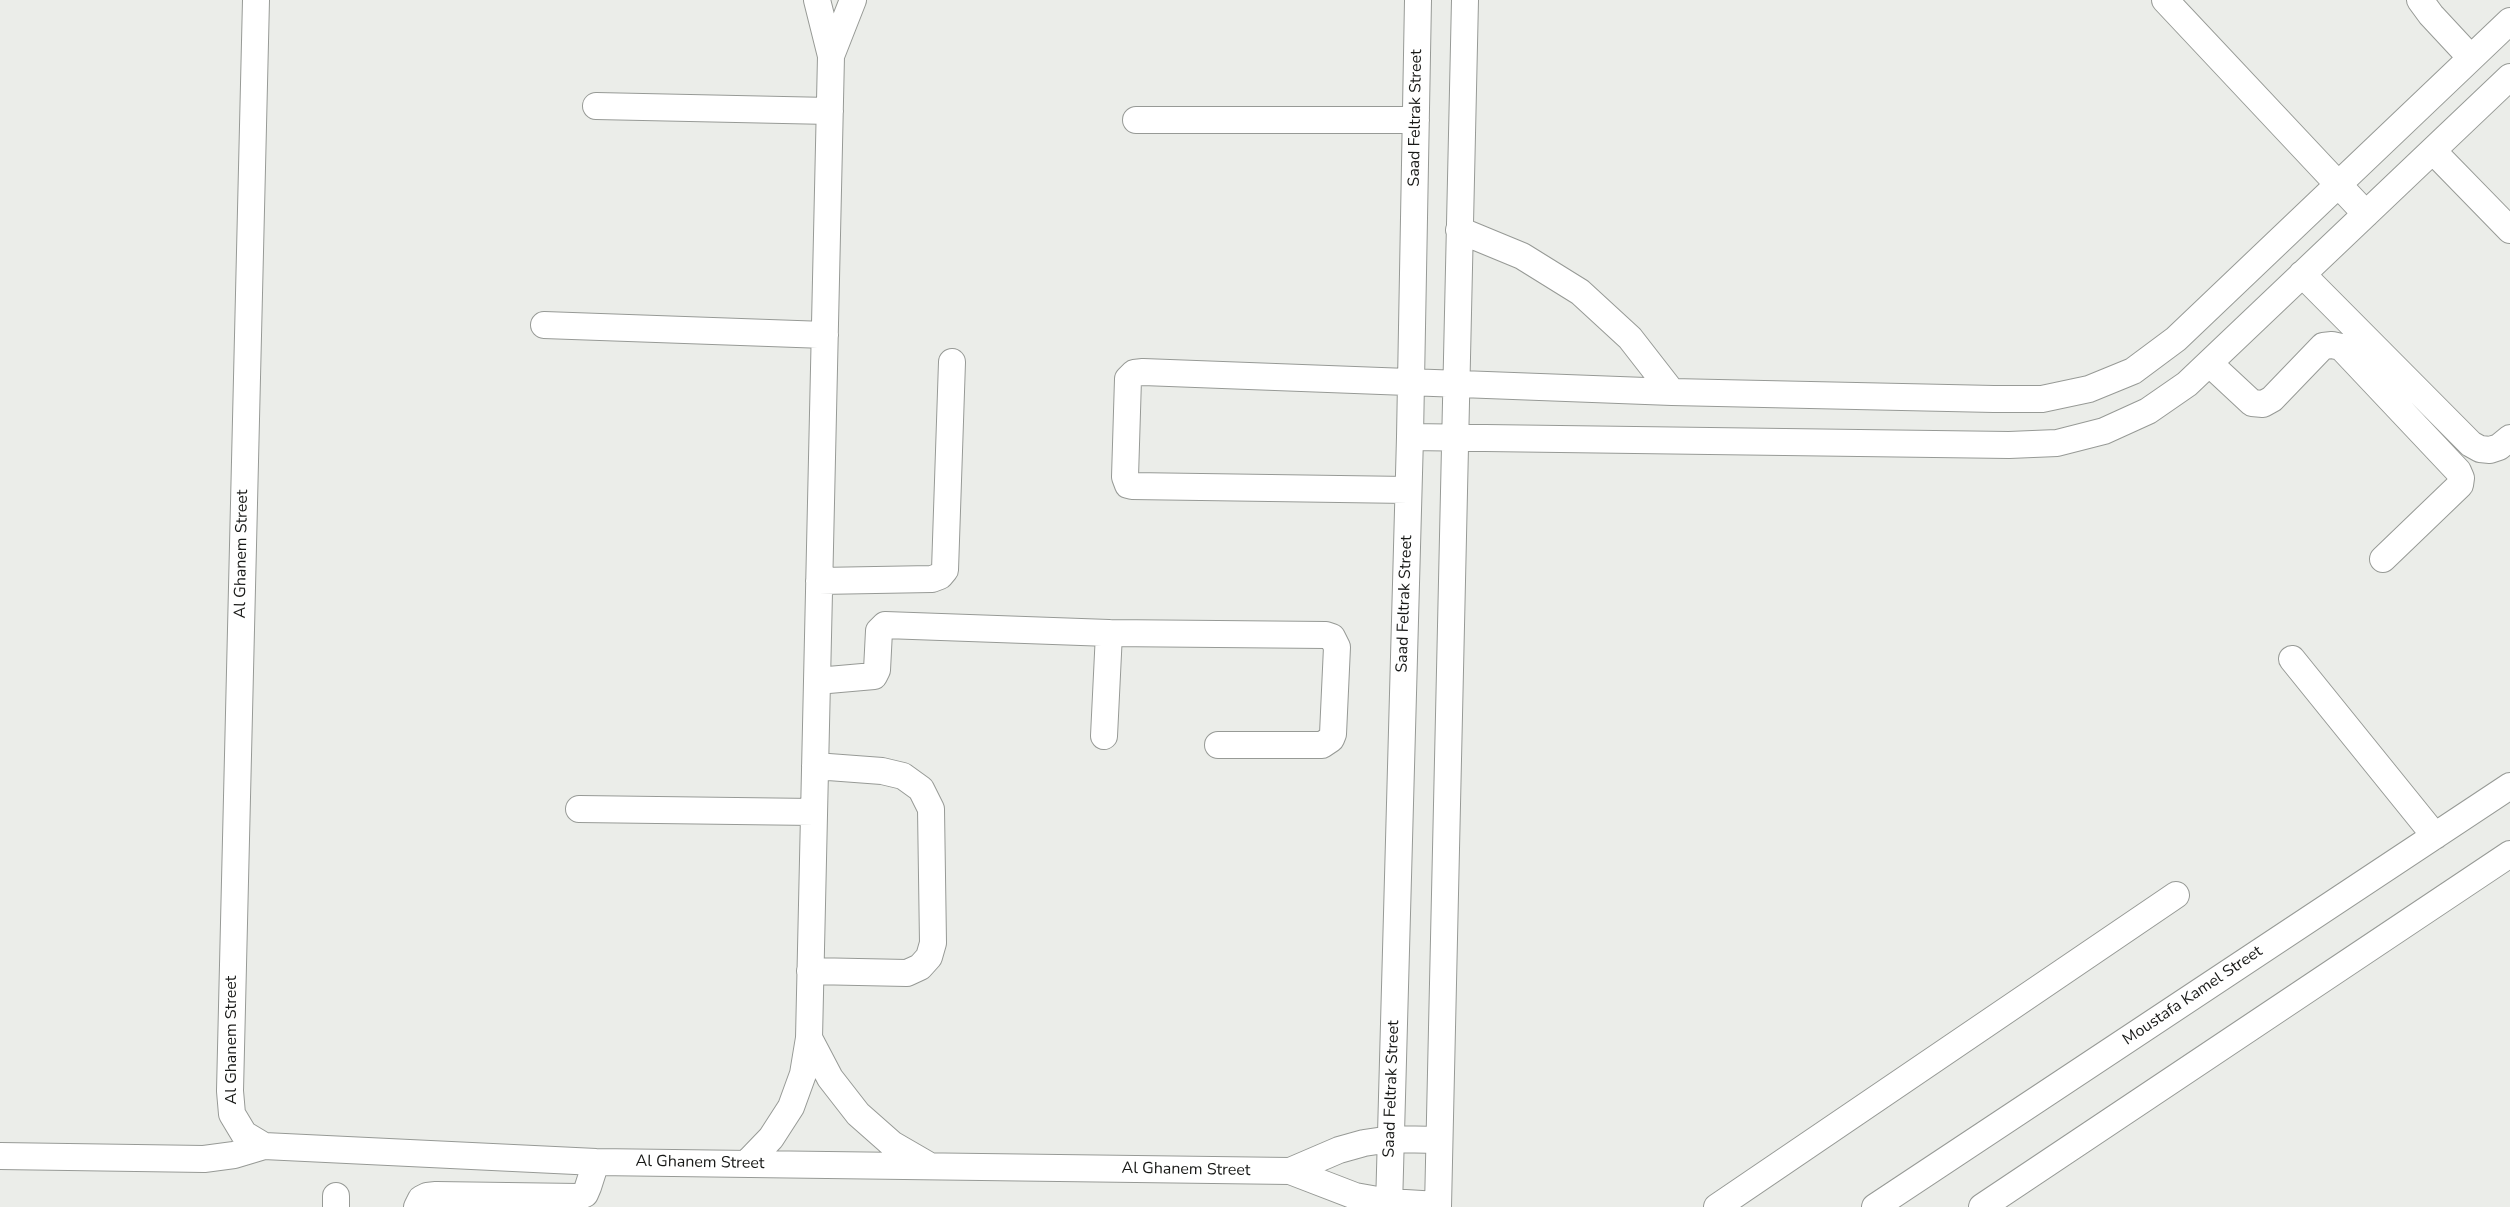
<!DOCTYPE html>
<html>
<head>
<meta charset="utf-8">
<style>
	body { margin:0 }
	canvas { display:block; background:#ebede9 }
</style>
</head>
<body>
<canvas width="2510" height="1207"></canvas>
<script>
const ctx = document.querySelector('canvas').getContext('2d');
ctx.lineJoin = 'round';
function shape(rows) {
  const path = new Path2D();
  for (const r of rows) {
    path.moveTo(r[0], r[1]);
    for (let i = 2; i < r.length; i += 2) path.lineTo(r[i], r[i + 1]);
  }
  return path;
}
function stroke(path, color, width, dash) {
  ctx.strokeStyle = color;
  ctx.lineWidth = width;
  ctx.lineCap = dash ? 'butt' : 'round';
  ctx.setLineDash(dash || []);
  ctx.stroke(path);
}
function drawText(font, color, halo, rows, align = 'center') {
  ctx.font = font + ' "Nunito Sans",sans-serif';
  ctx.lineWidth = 5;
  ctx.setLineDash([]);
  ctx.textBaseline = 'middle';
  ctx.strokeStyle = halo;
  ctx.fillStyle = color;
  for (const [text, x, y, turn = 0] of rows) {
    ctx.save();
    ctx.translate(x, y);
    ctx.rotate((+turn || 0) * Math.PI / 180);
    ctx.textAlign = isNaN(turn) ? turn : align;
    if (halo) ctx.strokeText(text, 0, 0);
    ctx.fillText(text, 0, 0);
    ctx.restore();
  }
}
const minor = shape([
	[256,0,230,1091,232,1114,244,1134,264,1146,596,1162,1290,1171,1355,1196,1389,1202,1438,1205],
	[2165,0,2366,214],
	[2420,0,2431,15,2471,58],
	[831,56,853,0],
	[596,106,830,111],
	[1136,120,1416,120],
	[2433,151,2510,230],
	[1459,230,1522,256,1580,292,1630,338,1672,392],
	[2302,274,2471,444,2480,449,2490,450,2499,447,2510,438],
	[544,325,825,335],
	[2209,363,2252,403,2263,404,2272,399,2323,346,2332,345,2341,347,2458,471,2461,478,2460,485,2383,559],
	[1410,437,2009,445,2057,443,2104,431,2148,411,2187,384,2510,77],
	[1408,490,1132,486,1128,485,1125,477,1128,379,1134,373,1143,372,1672,392,1994,399,2042,399,2089,389,2133,371,2176,339,2510,21],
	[819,581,932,579,940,576,945,570,952,362],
	[2292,659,2435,836],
	[817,681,874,676,877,670,879,631,885,625,1109,633,1326,635,1332,637,1337,647,1333,734,1331,739,1322,745,1218,745],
	[1104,736,1109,633],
	[579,809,814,812],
	[810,971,907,973,920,967,929,957,933,943,931,809,921,789,903,776,882,771,815,766],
	[809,1038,830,1078,858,1114,892,1144,930,1166],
	[0,1156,204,1159,234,1155,264,1146],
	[746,1164,771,1138,791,1107,803,1074,809,1038,831,56,817,0],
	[1290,1171,1339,1150,1364,1143,1391,1139,1439,1140],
	[336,1207,336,1196],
	[417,1207,421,1199,427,1196,436,1195,578,1197,585,1194,588,1187,596,1162],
	[1389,1207,1410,437,1418,0],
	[1438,1207,1465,0],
	[1717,1207,2176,895],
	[1875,1207,2510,786],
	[1982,1207,2510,854]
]);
stroke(minor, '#979a96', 28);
stroke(minor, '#fff', 26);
drawText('16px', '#171816', '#fff', [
	["Saad Feltrak Street",1416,118,-89],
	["Al Ghanem Street",242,554,-89],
	["Saad Feltrak Street",1405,604,-88],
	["Moustafa Kamel Street",2193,996,-34],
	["Al Ghanem Street",232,1040,-90],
	["Saad Feltrak Street",1392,1089,-88],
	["Al Ghanem Street",700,1163,1],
	["Al Ghanem Street",1186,1170,1]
]);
</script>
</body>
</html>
